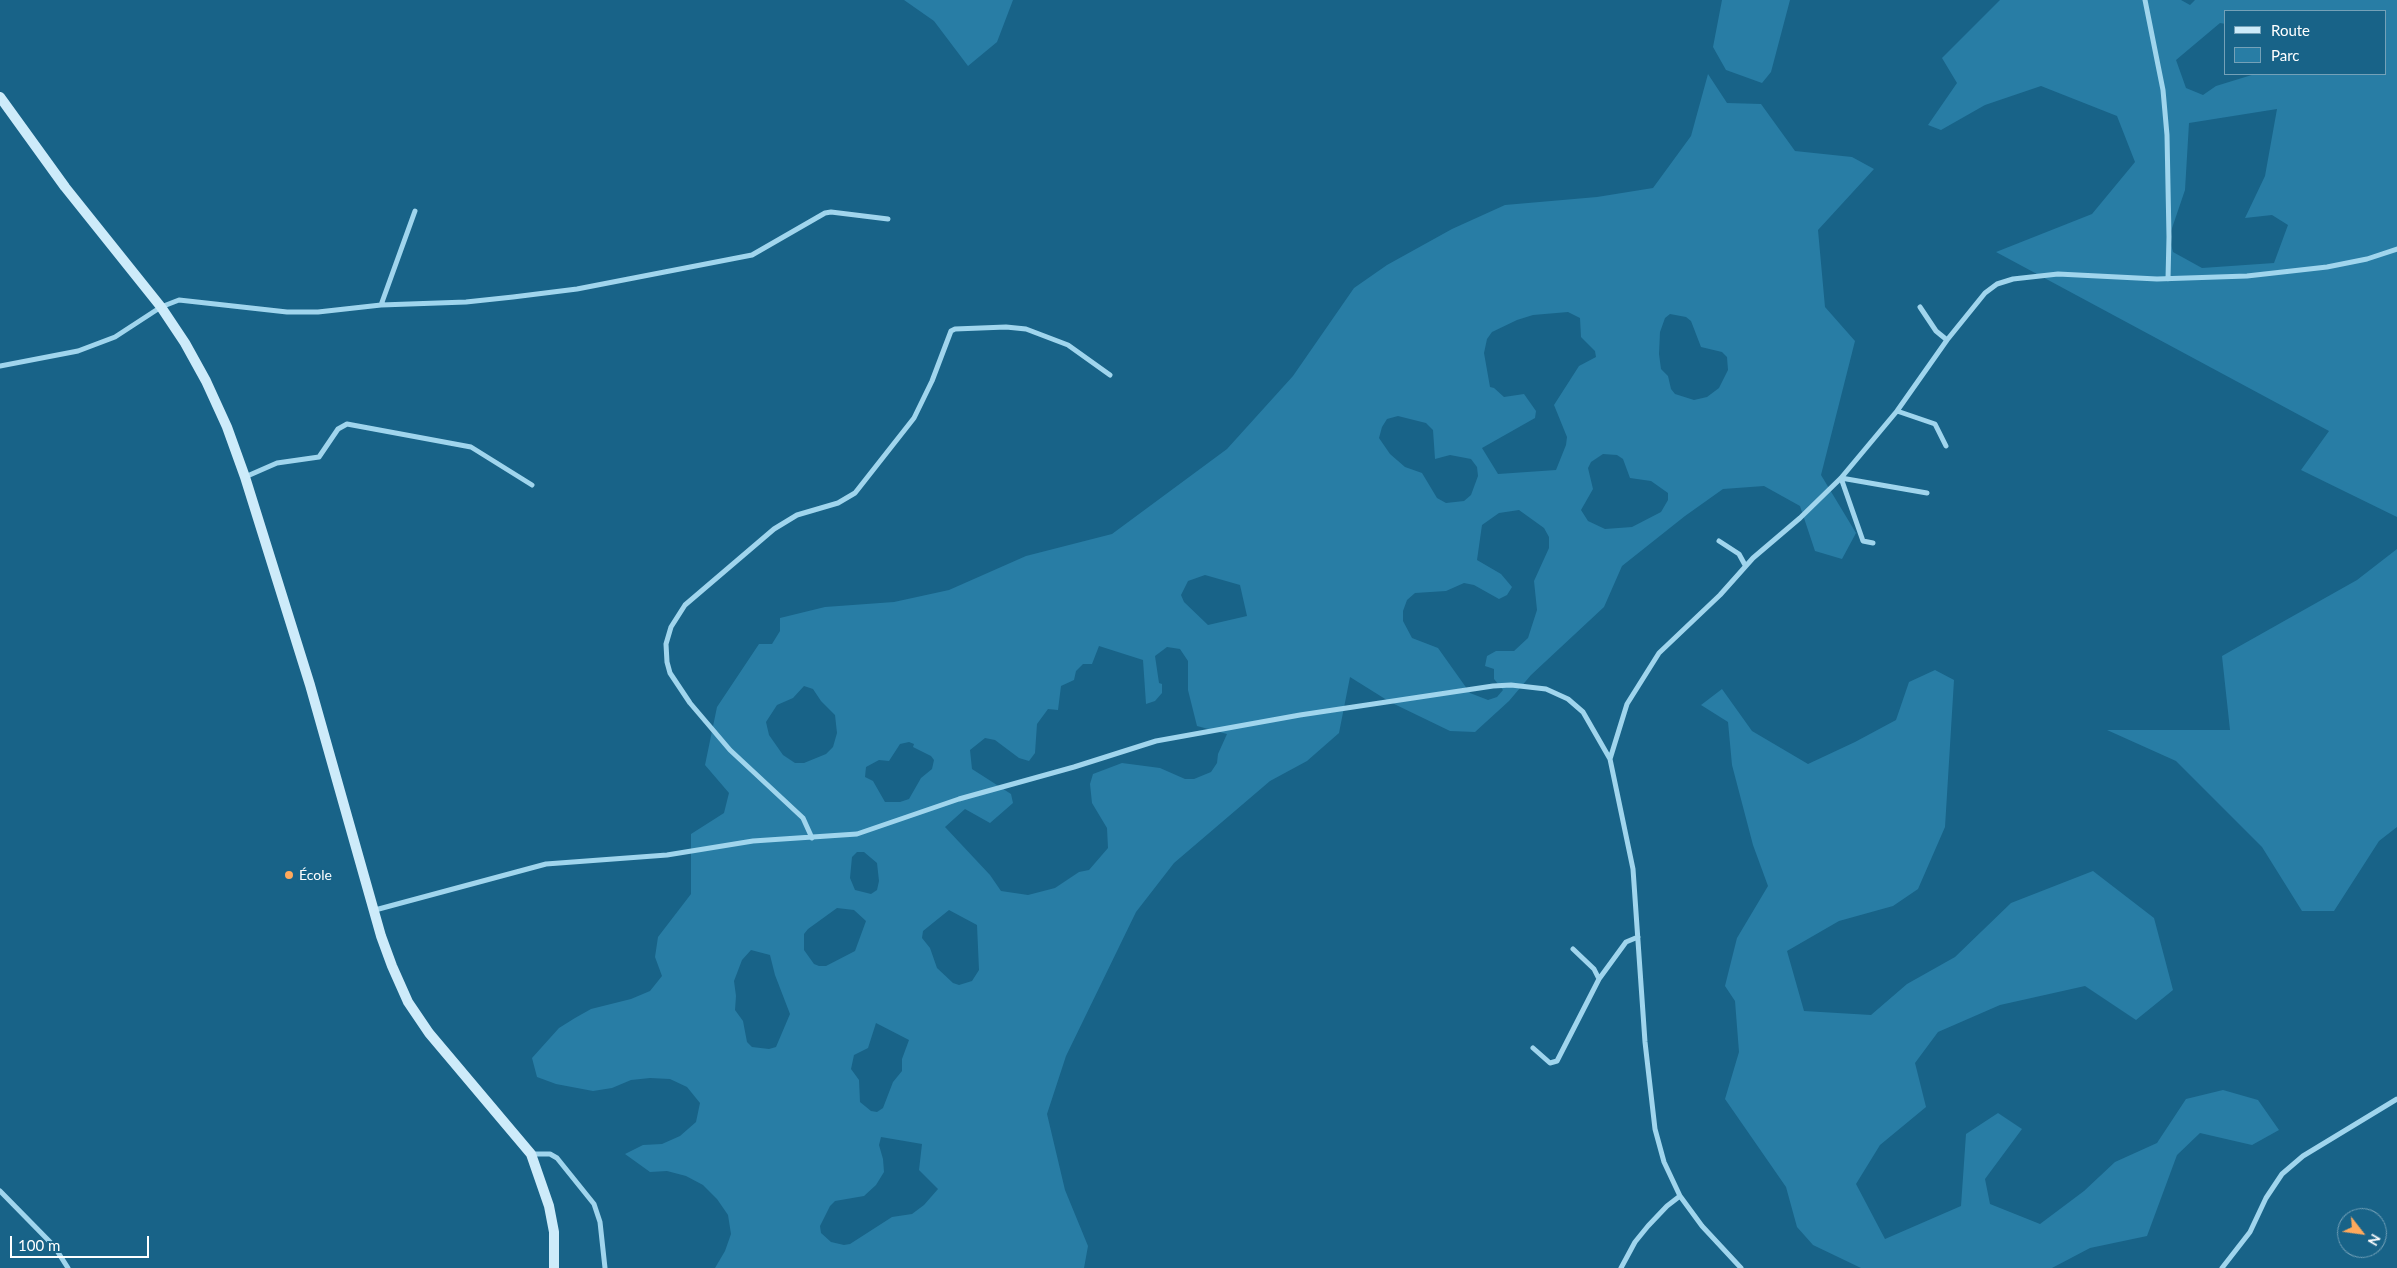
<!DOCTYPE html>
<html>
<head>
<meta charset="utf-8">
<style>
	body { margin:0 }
	#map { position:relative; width:2397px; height:1268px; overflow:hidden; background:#186388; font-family:Lato,sans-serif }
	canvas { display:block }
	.legend { position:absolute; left:2224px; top:10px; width:162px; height:65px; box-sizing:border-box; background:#186388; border:1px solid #74a1b8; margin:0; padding:6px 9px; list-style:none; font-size:15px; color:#fff }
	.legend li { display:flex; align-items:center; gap:10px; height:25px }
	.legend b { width:25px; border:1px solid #74a1b8 }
	.north { position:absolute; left:2337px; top:1208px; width:50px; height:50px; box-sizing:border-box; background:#186388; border:1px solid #74a1b8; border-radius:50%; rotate:120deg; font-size:14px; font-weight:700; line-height:20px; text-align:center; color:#fff }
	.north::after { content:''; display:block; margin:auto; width:18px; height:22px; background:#ffa95c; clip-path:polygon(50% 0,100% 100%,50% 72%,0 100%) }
	.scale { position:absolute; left:10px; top:1236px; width:139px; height:22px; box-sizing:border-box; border:2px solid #fff; border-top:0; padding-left:6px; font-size:15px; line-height:18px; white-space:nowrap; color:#fff; -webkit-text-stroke:4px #186388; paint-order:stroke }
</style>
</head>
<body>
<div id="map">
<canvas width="2397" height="1268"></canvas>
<ul class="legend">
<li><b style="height:6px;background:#cdebfa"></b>Route</li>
<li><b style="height:14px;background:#287da5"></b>Parc</li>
</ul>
<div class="north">N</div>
<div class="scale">100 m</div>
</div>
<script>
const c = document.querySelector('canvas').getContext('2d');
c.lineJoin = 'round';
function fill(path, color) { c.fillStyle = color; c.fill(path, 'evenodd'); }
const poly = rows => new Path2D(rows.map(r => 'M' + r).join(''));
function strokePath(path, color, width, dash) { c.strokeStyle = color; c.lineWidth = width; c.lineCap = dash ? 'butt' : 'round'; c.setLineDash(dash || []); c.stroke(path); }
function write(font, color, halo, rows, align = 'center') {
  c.font = font + ' Lato,sans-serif'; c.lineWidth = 5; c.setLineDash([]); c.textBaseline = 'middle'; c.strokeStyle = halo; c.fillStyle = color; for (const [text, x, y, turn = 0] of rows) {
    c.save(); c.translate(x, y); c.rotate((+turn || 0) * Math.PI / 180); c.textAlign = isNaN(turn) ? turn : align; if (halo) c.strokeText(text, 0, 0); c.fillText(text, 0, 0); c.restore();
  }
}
const green = poly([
	[904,0,1013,0,997,42,968,66,934,21],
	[1722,0,1790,0,1771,72,1762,83,1726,70,1713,47],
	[2000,0,2181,0,2190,5,2195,0,2397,0,2397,517,2301,470,2329,431,1996,252,2092,214,2135,162,2117,116,2041,86,1985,105,1941,130,1928,125,1957,83,1942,58],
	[2226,11,2386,11,2386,74,2255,74,2216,86,2203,95,2186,88,2176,60,2220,23,2226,24],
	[2277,109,2265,176,2245,218,2272,215,2288,225,2274,263,2202,268,2173,252,2169,237,2185,190,2189,123],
	[1708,74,1727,103,1761,104,1795,151,1852,157,1874,169,1818,230,1825,307,1855,341,1821,475,1856,533,1842,559,1815,551,1800,506,1764,486,1723,489,1685,516,1622,566,1604,607,1531,675,1509,701,1475,732,1450,731,1390,702,1350,677,1339,733,1307,761,1270,781,1174,863,1136,912,1066,1056,1047,1114,1065,1190,1088,1246,1084,1268,715,1268,725,1251,731,1234,728,1215,717,1199,703,1185,686,1176,667,1171,650,1172,625,1154,643,1145,662,1144,680,1136,696,1122,700,1103,687,1087,670,1079,650,1078,631,1080,612,1088,593,1091,556,1084,537,1077,532,1058,559,1028,575,1018,591,1009,631,999,650,991,662,976,655,957,658,937,691,894,691,834,724,813,729,793,705,765,717,707,759,644,772,644,780,631,780,618,825,607,894,602,949,590,1026,556,1112,534,1227,449,1293,376,1354,288,1387,265,1452,229,1505,205,1597,197,1653,188,1691,136],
	[1568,312,1580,318,1581,337,1595,351,1596,357,1579,366,1554,405,1567,437,1566,445,1556,470,1498,474,1482,448,1535,418,1536,411,1524,394,1504,397,1494,388,1490,387,1484,353,1487,339,1492,332,1517,320,1533,315],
	[1670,314,1686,317,1691,321,1701,347,1722,352,1727,357,1728,370,1719,388,1707,397,1694,400,1675,394,1671,389,1668,376,1661,369,1659,354,1660,332,1665,318],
	[1398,416,1426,423,1433,430,1435,459,1450,455,1471,459,1477,467,1478,476,1471,495,1464,501,1446,503,1437,498,1422,473,1405,467,1390,454,1379,438,1382,427,1387,419],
	[1603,454,1617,455,1623,459,1630,478,1651,481,1668,493,1668,500,1661,512,1632,527,1605,529,1588,521,1581,510,1593,489,1588,468,1591,462],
	[1519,510,1544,528,1549,537,1549,548,1534,581,1537,610,1528,638,1514,651,1496,651,1487,656,1485,666,1494,669,1494,679,1503,690,1497,697,1488,700,1470,693,1438,648,1412,638,1403,621,1403,611,1407,600,1415,593,1446,591,1464,583,1474,585,1499,599,1507,595,1512,587,1501,574,1477,560,1482,525,1499,513],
	[1205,575,1240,585,1247,616,1208,625,1184,602,1181,595,1188,581],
	[1099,646,1143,660,1146,704,1155,701,1162,693,1162,684,1159,683,1155,656,1167,647,1180,649,1188,661,1188,690,1197,726,1227,734,1218,754,1217,763,1211,772,1194,779,1185,779,1160,768,1122,763,1093,774,1090,784,1092,803,1107,828,1108,848,1089,870,1079,872,1055,888,1028,895,1001,891,990,875,945,827,965,809,990,823,1013,803,1011,794,972,769,970,750,985,738,995,740,1019,758,1029,761,1035,753,1037,724,1048,709,1058,710,1061,686,1074,680,1076,671,1083,664,1092,664],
	[804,686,813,689,821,701,835,715,837,733,833,747,826,754,804,763,795,763,783,755,769,735,766,722,777,705,793,698],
	[909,742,914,744,913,747,931,756,934,760,932,769,921,778,909,799,900,802,885,802,873,781,865,777,866,767,879,760,889,761,900,744],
	[857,852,864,852,877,863,879,881,877,890,871,894,855,890,850,878,852,857],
	[837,908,854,910,866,921,855,951,826,966,819,966,814,964,804,950,804,934,808,929],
	[949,910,977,925,979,970,972,981,959,985,953,983,937,968,930,948,922,938,923,931],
	[751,950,770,955,775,975,790,1014,776,1047,769,1049,752,1047,747,1042,743,1021,735,1010,736,996,734,981,742,960],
	[876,1023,909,1040,902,1059,902,1071,893,1082,883,1108,877,1112,871,1111,860,1102,859,1080,851,1069,854,1055,868,1048],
	[881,1137,922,1144,919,1170,938,1189,924,1205,912,1214,892,1217,850,1244,844,1245,831,1242,821,1233,820,1226,830,1206,835,1201,864,1196,876,1185,884,1172,883,1159,879,1145],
	[2397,549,2397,827,2379,841,2334,911,2302,911,2262,847,2176,761,2107,730,2230,730,2222,656,2357,580],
	[1935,670,1954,680,1945,827,1918,889,1893,906,1839,921,1787,951,1804,1011,1871,1015,1907,984,1955,957,2011,903,2093,871,2154,918,2173,990,2136,1020,2085,986,2000,1005,1938,1032,1915,1063,1926,1107,1880,1145,1856,1184,1885,1239,1961,1206,1966,1134,1998,1113,2022,1129,1985,1179,1990,1204,2040,1224,2084,1191,2115,1162,2157,1143,2186,1099,2223,1090,2258,1100,2279,1130,2252,1145,2200,1133,2177,1155,2147,1236,2090,1248,2052,1268,1861,1268,1813,1245,1797,1227,1786,1187,1725,1099,1739,1052,1735,1001,1725,986,1737,938,1768,886,1753,845,1732,765,1728,722,1701,705,1722,689,1752,731,1808,764,1855,742,1896,720,1909,682]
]);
const street = poly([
	[2145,0,2163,90,2167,135,2169,237,2168,279],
	[381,305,415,211],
	[1920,307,1936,331,1947,340],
	[0,366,78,351,115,337,161,307,179,300,287,312,318,312,381,305,466,302,513,297,577,289,752,255,825,213,831,212,888,219],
	[1897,411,1935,424,1946,446],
	[245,477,277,463,319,457,338,429,347,424,471,447,532,485],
	[1841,478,1927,493],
	[1841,478,1863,541,1873,543],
	[1719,541,1739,554,1745,565],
	[1610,759,1627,704,1659,653,1720,595,1753,558,1800,518,1841,478,1897,411,1947,340,1985,293,1997,284,2013,279,2058,274,2157,279,2247,276,2327,267,2367,259,2397,249],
	[812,838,803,818,730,750,690,703,670,673,667,662,666,644,671,627,685,605,774,529,797,515,838,503,855,493,914,418,932,381,951,331,955,329,1006,327,1026,329,1068,345,1110,375],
	[375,910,546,864,667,855,753,841,857,834,959,799,1074,767,1156,741,1300,715,1493,686,1511,685,1546,689,1568,699,1583,712,1610,759,1633,869,1645,1042,1655,1129,1664,1162,1680,1196,1702,1226,1741,1268],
	[1573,949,1594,969,1599,979],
	[1533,1048,1550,1063,1557,1061,1599,979,1626,942,1638,937],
	[531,1154,550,1154,557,1158,594,1204,600,1222,605,1268],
	[0,1191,54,1246,68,1268],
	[1621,1268,1635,1242,1648,1226,1667,1206,1680,1196],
	[2222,1268,2250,1232,2266,1198,2282,1174,2303,1156,2397,1099]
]);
const secondary = poly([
	[0,97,65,187,161,307,185,343,206,381,227,427,245,477,310,685,381,936,392,966,408,1002,429,1033,531,1154,549,1206,554,1232,554,1268]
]);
const markers = [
	[289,875,5,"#ffa95c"]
];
const poiNames = [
	["École",299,875]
];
fill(green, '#287da5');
strokePath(street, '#a0d5ed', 5);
strokePath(secondary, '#cdebfa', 10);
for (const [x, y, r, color] of markers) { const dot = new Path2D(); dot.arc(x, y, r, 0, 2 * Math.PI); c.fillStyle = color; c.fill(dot); strokePath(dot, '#186388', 2); }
write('14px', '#fff', '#186388', poiNames, 'left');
</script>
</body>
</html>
